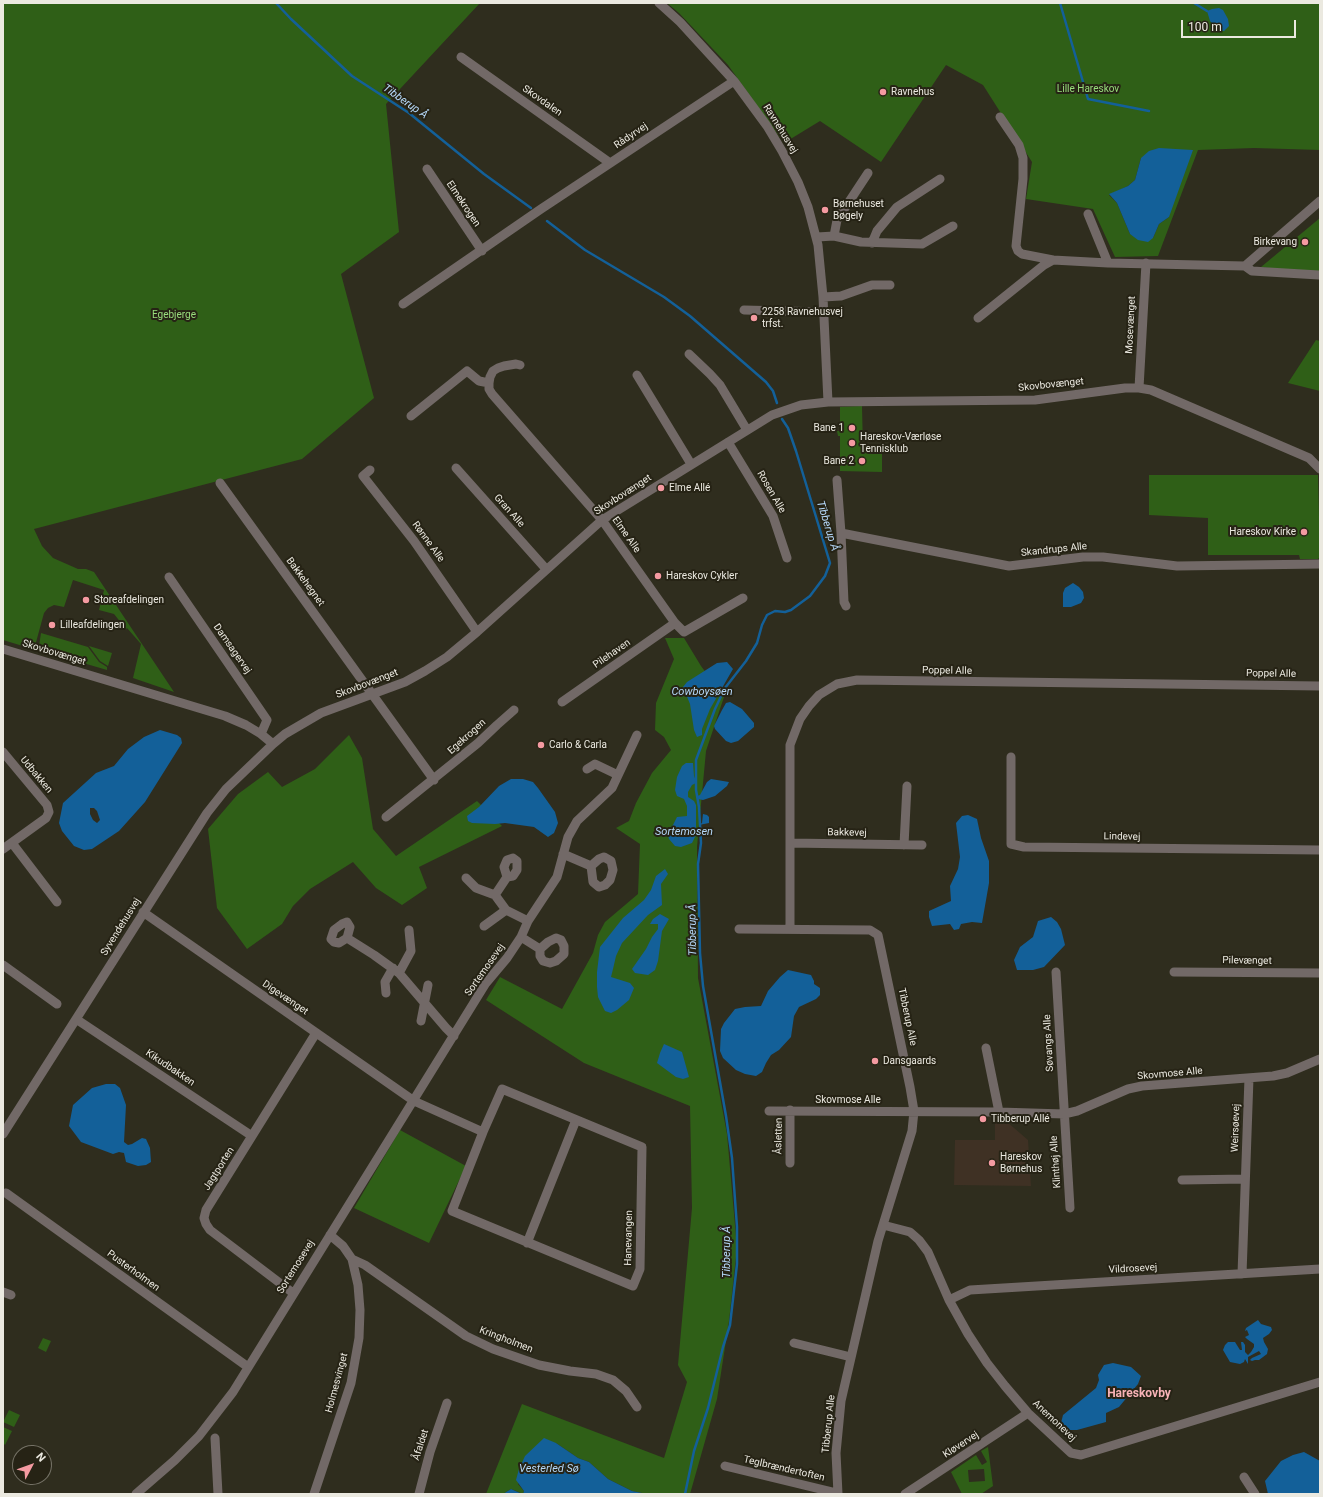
<!DOCTYPE html>
<html>
<head>
<meta charset="utf-8">
<style>
	body { margin:0 }
	#map { position:relative; width:1323px; height:1497px; overflow:hidden; background:#2f2d1e; font-family:Roboto,sans-serif }
	canvas { display:block }
	.frame { position:absolute; inset:0; border:4px solid #ebe9e0; pointer-events:none }
	.north { position:absolute; left:12px; top:1445px; width:40px; height:40px; box-sizing:border-box; background:#262315; border:1px solid #757266; border-radius:50%; rotate:49deg; font-size:11px; font-weight:700; line-height:16px; text-align:center; color:#ebe9e0 }
	.north::after { content:''; display:block; margin:auto; width:14px; height:18px; background:#f49aa1; clip-path:polygon(50% 0,100% 100%,50% 72%,0 100%) }
	.scale { position:absolute; left:1181px; top:20px; width:115px; height:18px; box-sizing:border-box; border:2px solid #ebe9e0; border-top:0; padding-left:5px; font-size:12px; line-height:14px; white-space:nowrap; color:#ebe9e0; -webkit-text-stroke:3px #262315; paint-order:stroke }
</style>
</head>
<body>
<div id="map">
<canvas width="1323" height="1497"></canvas>
<div class="frame"></div>
<div class="north">N</div>
<div class="scale">100 m</div>
</div>
<script>
const c = document.querySelector('canvas').getContext('2d');
c.lineJoin = 'round';
function fill(path, color) { c.fillStyle = color; c.fill(path, 'evenodd'); }
const poly = rows => new Path2D(rows.map(r => 'M' + r).join(''));
function strokePath(path, color, width, dash) { c.strokeStyle = color; c.lineWidth = width; c.lineCap = dash ? 'butt' : 'round'; c.setLineDash(dash || []); c.stroke(path); }
function write(font, color, halo, rows, align = 'center') {
  c.font = font + ' Roboto,sans-serif'; c.lineWidth = 4; c.setLineDash([]); c.textBaseline = 'middle'; c.strokeStyle = halo; c.fillStyle = color; for (const [text, x, y, turn = 0] of rows) {
    c.save(); c.translate(x, y); c.rotate((+turn || 0) * Math.PI / 180); c.textAlign = isNaN(turn) ? turn : align; if (halo) c.strokeText(text, 0, 0); c.fillText(text, 0, 0); c.restore();
  }
}
const education = poly([
	[995,1121,1006,1121,1028,1140,1031,1186,954,1185,955,1140,995,1140]
]);
const green = poly([
	[3,3,480,3,386,104,399,232,341,274,374,398,302,459,34,529,42,546,53,558,78,569,86,569,94,572,174,692,133,678,141,644,127,628,126,629,114,614,99,610,104,590,73,580,64,607,54,605,48,608,44,613,35,646,26,647,3,640],
	[667,3,1320,3,1320,150,1254,148,1198,150,1158,256,1115,257,1093,209,1026,199,1032,162,983,85,946,65,881,162,820,121,784,143,728,65,679,13],
	[1141,158,1169,217,1159,224,1153,238,1130,234,1117,203,1109,195,1128,186,1135,180],
	[1320,218,1320,274,1261,267],
	[1316,340,1320,341,1320,391,1288,383],
	[862,406,863,450,882,451,882,472,840,471,840,436,838,436,837,431,840,431,840,407],
	[1149,475,1318,475,1320,557,1318,559,1300,559,1299,555,1208,555,1208,518,1149,515],
	[41,633,88,647,99,662,107,667,107,670,42,651,39,646],
	[665,638,684,638,701,666,724,697,706,751,697,847,698,978,727,1134,737,1248,729,1321,717,1399,690,1494,647,1494,632,1491,608,1479,589,1462,578,1458,556,1443,518,1484,524,1491,523,1494,511,1489,503,1494,486,1494,522,1404,664,1458,687,1382,678,1365,692,1208,690,1106,584,1063,486,1000,500,977,562,1009,593,953,598,935,605,922,638,894,640,844,616,828,629,821,636,803,652,773,671,750,664,737,655,730,656,703,674,659],
	[89,646,112,653,108,666,100,661],
	[349,735,362,758,373,829,396,856,477,801,502,826,419,867,427,888,402,905,376,888,353,862,310,889,293,906,282,924,247,949,217,908,208,829,238,794,268,772,282,787,315,769],
	[400,1130,466,1166,429,1243,354,1208],
	[43,1338,51,1341,46,1352,38,1348],
	[9,1410,20,1415,14,1427,3,1422],
	[3,1427,12,1431,5,1445,3,1443],
	[988,1447,993,1486,981,1494,962,1494,951,1472,976,1455,982,1465,987,1462,981,1451],
	[984,1469,985,1481,969,1482,968,1470]
]);
const water = poly([
	[1219,8,1223,10,1228,19,1229,26,1224,31,1218,30,1210,21,1207,11,1212,9],
	[1159,148,1193,150,1169,217,1159,224,1153,238,1148,242,1138,240,1130,234,1117,203,1109,194,1128,186,1135,180,1141,158,1149,151],
	[1073,583,1079,587,1083,592,1084,598,1081,603,1071,607,1063,607,1063,593,1065,588],
	[727,662,733,669,710,709,702,729,702,735,697,737,694,730,690,704,683,687,687,682,717,663],
	[730,702,742,709,754,723,754,727,738,741,731,743,726,741,715,729,714,726,722,710,726,703],
	[160,730,177,735,181,738,182,743,145,802,119,831,92,849,84,850,74,846,62,831,59,823,63,803,96,773,114,766,128,749,144,737],
	[94,808,97,811,100,820,97,823,93,820,90,814,90,808],
	[686,763,693,763,694,776,696,781,696,783,692,785,688,792,688,797,694,801,696,805,696,835,692,843,681,847,675,846,669,839,667,832,673,825,677,817,687,816,687,806,684,799,677,796,675,790,677,777,682,766],
	[511,779,523,779,533,782,538,788,555,812,558,823,554,833,548,837,534,827,505,823,495,824,472,823,468,821,467,816,479,807,499,786],
	[711,779,729,782,727,786,715,796,703,800,698,799,697,796,700,795,707,782],
	[703,814,707,815,709,817,709,823,699,825,702,823],
	[968,815,977,819,981,838,989,861,989,883,982,923,972,922,961,924,959,929,954,930,950,924,932,926,929,917,929,911,951,901,950,886,958,869,960,857,956,823,962,816],
	[665,869,668,874,661,884,662,905,648,915,622,943,616,956,613,969,611,977,630,983,634,988,629,1000,617,1010,611,1013,605,1011,598,997,597,987,597,972,600,947,623,918,644,900,651,890,656,876],
	[660,914,669,919,662,931,658,961,655,970,648,975,635,973,632,969,646,949,652,937,658,929,658,924,650,924,653,919],
	[1051,917,1057,922,1061,929,1065,945,1044,967,1033,970,1017,970,1014,960,1020,947,1033,937,1038,921],
	[788,970,811,975,814,981,814,984,820,988,820,995,816,999,799,1007,794,1016,791,1037,779,1050,771,1055,766,1063,762,1072,756,1076,745,1074,736,1070,723,1058,720,1051,721,1029,724,1023,735,1009,745,1007,761,1006,768,991,780,977],
	[664,1044,682,1052,689,1077,683,1079,676,1077,657,1063,660,1053],
	[106,1084,115,1084,120,1088,126,1105,124,1142,128,1145,132,1144,142,1138,146,1139,150,1148,151,1162,146,1165,138,1166,126,1162,124,1153,119,1152,113,1154,81,1142,69,1126,73,1105,92,1088],
	[1258,1320,1261,1324,1271,1327,1272,1330,1269,1334,1263,1338,1264,1342,1268,1349,1267,1354,1259,1360,1255,1360,1252,1361,1250,1360,1252,1358,1261,1354,1259,1351,1248,1357,1248,1364,1245,1359,1244,1362,1240,1364,1230,1362,1223,1350,1225,1345,1228,1342,1235,1342,1240,1350,1242,1350,1241,1342,1243,1342,1245,1345,1245,1352,1248,1355,1251,1352,1254,1347,1254,1344,1247,1339,1245,1337,1249,1335,1247,1330,1245,1331,1246,1328],
	[1113,1363,1131,1367,1141,1376,1138,1384,1119,1407,1106,1413,1106,1422,1077,1430,1061,1430,1056,1425,1061,1423,1063,1415,1096,1388,1099,1380,1098,1375,1104,1365],
	[544,1438,556,1443,578,1458,589,1462,608,1479,632,1491,647,1494,503,1494,511,1489,520,1493,523,1494,524,1491,516,1480,519,1469,525,1456],
	[1304,1452,1320,1461,1320,1494,1268,1494,1265,1481,1281,1461,1293,1455]
]);
const stream = poly([
	[276,3,291,19,352,76,409,113,484,174,531,208],
	[1060,3,1088,99,1149,111],
	[1194,3,1207,11],
	[547,221,585,250,664,297,690,316,766,382,773,391,777,403],
	[685,1494,694,1451,708,1408,723,1347,730,1325,737,1264,737,1227,732,1158,726,1116,703,986,700,953,698,864,701,843,699,807,696,790,696,760,715,709,725,688,746,661,757,643,762,625,767,615,775,611,785,612,791,610,810,596,825,576,830,563,796,451,788,428,782,419]
]);
const minor = poly([
	[659,3,680,22,734,81,767,126,782,151,798,182,808,207,818,245,823,297,828,402],
	[461,57,610,163],
	[1000,117,1019,145,1023,158,1023,179,1016,246,1018,251,1022,254,1053,260],
	[427,169,482,251],
	[1088,214,1108,263],
	[834,236,837,220,868,173],
	[817,237,834,236,861,242,922,244,953,226],
	[872,243,877,231,897,207,940,179],
	[1245,266,1320,201],
	[823,297,841,296,872,285,890,285],
	[403,304,541,209,734,81],
	[744,310,823,312],
	[978,318,1044,265,1053,260,1108,263,1245,266,1252,271,1319,275],
	[689,354,710,374,720,385,747,430],
	[520,365,516,364,504,366,498,368,493,371,490,377,489,383,489,389,492,394,602,520,675,623,684,632,743,598],
	[637,375,691,464],
	[1139,388,1146,263],
	[411,416,467,371,479,381,489,383],
	[728,442,773,516,787,558],
	[456,468,546,569],
	[370,470,363,476,414,541,477,632],
	[837,480,841,533,844,602,846,606],
	[220,483,434,780],
	[841,533,1009,566,1083,557,1103,557,1177,566,1320,564],
	[169,577,267,720,261,734],
	[3,649,225,716,246,725,261,734,273,744],
	[562,702,675,623],
	[3,752,47,805,49,812,46,818,3,849],
	[1011,757,1011,844,1024,847,1320,850],
	[587,769,595,764,618,775],
	[386,817,478,743,497,725,514,710],
	[12,843,57,902],
	[790,843,922,845],
	[904,845,907,786],
	[563,854,591,866,599,859,604,857,611,861,613,870,610,880,605,885,599,887,593,882,591,866],
	[466,878,476,888,495,895,506,910,528,921],
	[495,895,507,877,513,876,517,870,517,861,513,858,507,860,504,867,507,877],
	[143,912,414,1101,483,1132,502,1089,642,1147,640,1269,633,1286,452,1211,483,1132],
	[484,926,506,910],
	[739,929,870,930,878,935,910,1087,914,1111,912,1131,878,1241,841,1401,836,1453,838,1494],
	[790,929,790,745,800,719,809,706,819,695,837,684,857,680,1320,686],
	[521,937,540,949,548,942,556,938,561,940,564,946,564,954,556,961,550,963,543,961,540,956,540,949],
	[347,938,339,943,334,942,331,939,334,930,342,924,347,922,350,927,347,938,374,955,399,973,446,1028,454,1036],
	[3,965,57,1004],
	[1056,972,1070,1208],
	[1174,972,1320,973],
	[399,973,411,951,409,930],
	[386,993,385,982,393,968],
	[76,1019,252,1136],
	[421,1021,428,985],
	[986,1048,999,1112],
	[769,1111,999,1112,1064,1114,1077,1111,1128,1089,1142,1086,1273,1076,1287,1073,1320,1059],
	[3,1134,207,813,226,789,273,744,285,734,321,713,405,682,425,671,447,657,477,632,602,520,772,415,801,405,828,402,1035,400,1125,388,1139,388,1151,390,1309,458,1320,469],
	[790,1163,790,1110],
	[1182,1180,1245,1179],
	[6,1193,248,1367],
	[883,1225,910,1232,919,1240,928,1252,949,1300,968,1334,987,1363,1005,1386,1028,1413,1071,1453,1081,1455,1320,1382],
	[527,1243,576,1120],
	[352,1259,365,1265,466,1336,493,1349,539,1365,570,1371,596,1374,613,1380,626,1391,637,1407],
	[1242,1274,1249,1078],
	[3,1292,11,1295],
	[293,1293,210,1230,206,1224,204,1218,206,1210,316,1033],
	[949,1300,970,1290,1320,1269],
	[794,1343,851,1357],
	[215,1438,218,1494],
	[725,1466,837,1493],
	[1244,1477,1255,1494],
	[136,1494,175,1460,199,1436,233,1392,486,983,507,958,521,937,528,921,557,877,568,837,577,821,612,788,637,735],
	[314,1494,351,1383,359,1338,360,1310,358,1285,352,1259,343,1246,330,1235],
	[419,1494,430,1452,447,1403],
	[905,1494,1028,1413]
]);
const markers = [
	[883,92,4,"#f49aa1"],
	[825,210,4,"#f49aa1"],
	[1305,242,4,"#f49aa1"],
	[754,318,4,"#f49aa1"],
	[852,428,4,"#f49aa1"],
	[852,443,4,"#f49aa1"],
	[862,461,4,"#f49aa1"],
	[661,488,4,"#f49aa1"],
	[1304,532,4,"#f49aa1"],
	[658,576,4,"#f49aa1"],
	[86,600,4,"#f49aa1"],
	[52,625,4,"#f49aa1"],
	[541,745,4,"#f49aa1"],
	[875,1061,4,"#f49aa1"],
	[983,1119,4,"#f49aa1"],
	[992,1163,4,"#f49aa1"]
];
const parkNames = [
	["Lille Hareskov",1088,89],
	["Egebjerge",174,315]
];
const poiNames = [
	["Ravnehus",891,92],
	["Børnehuset",833,204],
	["Bøgely",833,216],
	["Birkevang",1297,242,"right"],
	["2258 Ravnehusvej",762,312],
	["trfst.",762,324],
	["Bane 1",844,428,"right"],
	["Hareskov-Værløse",860,437],
	["Tennisklub",860,449],
	["Bane 2",854,461,"right"],
	["Elme Allé",669,488],
	["Hareskov Kirke",1296,532,"right"],
	["Hareskov Cykler",666,576],
	["Storeafdelingen",94,600],
	["Lilleafdelingen",60,625],
	["Carlo & Carla",549,745],
	["Dansgaards",883,1061],
	["Tibberup Allé",991,1119],
	["Hareskov",1000,1157],
	["Børnehus",1000,1169]
];
const streetNames = [
	["Skovdalen",542,101,35],
	["Ravnehusvej",780,129,58],
	["Rådyrvej",631,136,-34],
	["Elmekrogen",463,204,56],
	["Mosevænget",1131,325,-87],
	["Skovbovænget",1051,385,-6],
	["Rosen Alle",771,492,60],
	["Skovbovænget",623,495,-33],
	["Gran Alle",509,511,48],
	["Elme Alle",626,535,55],
	["Rønne Alle",428,542,54],
	["Skandrups Alle",1054,550,-6],
	["Bakkehegnet",305,582,54],
	["Damsagervej",232,649,55],
	["Skovbovænget",54,653,17],
	["Pilehaven",612,654,-35],
	["Poppel Alle",947,671,1],
	["Poppel Alle",1271,674,1],
	["Skovbovænget",367,684,-21],
	["Egekrogen",467,737,-42],
	["Udbakken",36,775,50],
	["Bakkevej",847,833,1],
	["Lindevej",1122,837,1],
	["Syvendehusvej",121,927,-58],
	["Pilevænget",1247,961,1],
	["Sortemosevej",485,970,-55],
	["Digevænget",285,998,34],
	["Tibberup Alle",907,1017,78],
	["Søvangs Alle",1049,1043,-93],
	["Kikudbakken",170,1068,34],
	["Skovmose Alle",1170,1074,-5],
	["Skovmose Alle",848,1100],
	["Weirsøevej",1236,1128,-88],
	["Åsletten",779,1136,-89],
	["Klinthøj Alle",1056,1162,-94],
	["Jagtporten",219,1169,-58],
	["Hanevangen",629,1238,-89],
	["Sortemosevej",296,1267,-58],
	["Vildrosevej",1133,1269,-3],
	["Pusterholmen",133,1271,36],
	["Kringholmen",506,1340,21],
	["Holmesvinget",337,1383,-75],
	["Anemonevej",1054,1421,43],
	["Tibberup Alle",829,1424,-84],
	["Åfaldet",421,1445,-72],
	["Kløvervej",961,1445,-33],
	["Teglbrændertoften",784,1469,13]
];
const waterNames = [
	["Tibberup Å",405,102,35],
	["Tibberup Å",827,526,73],
	["Cowboysøen",702,692],
	["Sortemosen",684,832],
	["Tibberup Å",693,930,-91],
	["Tibberup Å",727,1252,-90],
	["Vesterled Sø",549,1469]
];
const quarterNames = [
	["Hareskovby",1139,1394]
];
fill(education, '#3f3124');
fill(green, '#2f5f17');
fill(water, '#136099');
strokePath(stream, '#136099', 2.5);
strokePath(minor, '#726967', 9);
for (const [x, y, r, color] of markers) { const dot = new Path2D(); dot.arc(x, y, r, 0, 2 * Math.PI); c.fillStyle = color; c.fill(dot); strokePath(dot, '#262315', 1.5); }
write('10px', '#98dd7c', '#262315', parkNames);
write('10px', '#ebe9e0', '#262315', poiNames, 'left');
write('10px', '#ebe9e0', '#262315', streetNames);
write('italic 11px', '#b5d8f9', '#262315', waterNames);
write('bold 12px', '#f8b3b7', '#262315', quarterNames);
</script>
</body>
</html>
